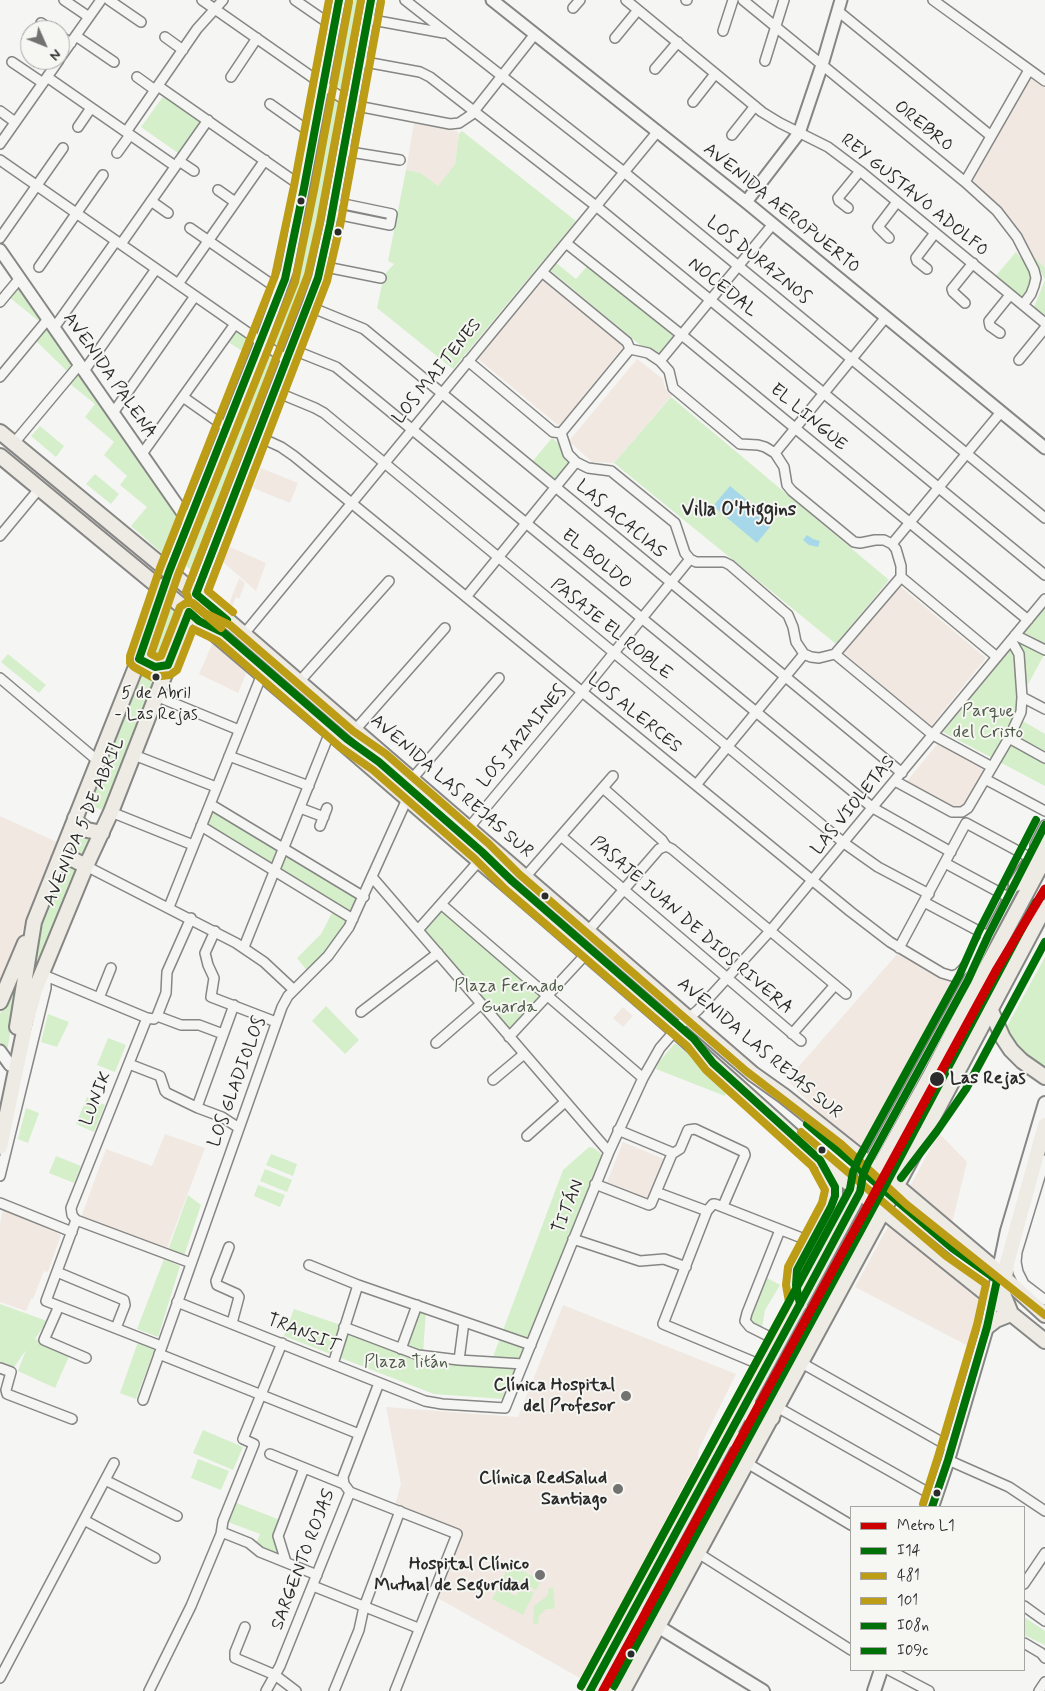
<!DOCTYPE html>
<html>
<head>
<meta charset="utf-8">
<style>
	body { margin:0 }
	#map { position:relative; width:1045px; height:1691px; overflow:hidden; background:#f5f5f3; font-family:Mynerve,sans-serif }
	canvas { display:block }
	.legend { position:absolute; left:850px; top:1506px; width:175px; height:165px; box-sizing:border-box; background:#f6f6f2; border:1px solid #a5a5a2; margin:0; padding:6px 9px; list-style:none; font-size:15px; color:#2b2b2b }
	.legend li { display:flex; align-items:center; gap:10px; height:25px }
	.legend b { width:25px; border:1px solid #a5a5a2 }
	.north { position:absolute; left:20px; top:20px; width:50px; height:50px; box-sizing:border-box; background:#f6f6f2; border:1px solid #a5a5a2; border-radius:50%; rotate:134deg; font-size:14px; font-weight:700; line-height:20px; text-align:center; color:#2b2b2b }
	.north::after { content:''; display:block; margin:auto; width:18px; height:22px; background:#727271; clip-path:polygon(50% 0,100% 100%,50% 72%,0 100%) }
</style>
</head>
<body>
<div id="map">
<canvas width="1045" height="1691"></canvas>
<ul class="legend">
<li><b style="height:6px;background:#c00"></b>Metro L1</li>
<li><b style="height:6px;background:#007106"></b>I14</li>
<li><b style="height:6px;background:#bd9c16"></b>481</li>
<li><b style="height:6px;background:#bd9c16"></b>101</li>
<li><b style="height:6px;background:#007106"></b>I08n</li>
<li><b style="height:6px;background:#007106"></b>I09c</li>
</ul>
<div class="north">N</div>
</div>
<script>
const c = document.querySelector('canvas').getContext('2d');
c.lineJoin = 'round';
function fill(path, color) { c.fillStyle = color; c.fill(path, 'evenodd'); }
const poly = rows => new Path2D(rows.map(r => 'M' + r).join(''));
function strokePath(path, color, width, dash) { c.strokeStyle = color; c.lineWidth = width; c.lineCap = dash ? 'butt' : 'round'; c.setLineDash(dash || []); c.stroke(path); }
function write(font, color, halo, rows, align = 'center') {
  c.font = font + ' Mynerve,sans-serif'; c.lineWidth = 4; c.setLineDash([]); c.textBaseline = 'middle'; c.strokeStyle = halo; c.fillStyle = color; for (const [text, x, y, turn = 0] of rows) {
    c.save(); c.translate(x, y); c.rotate((+turn || 0) * Math.PI / 180); c.textAlign = isNaN(turn) ? turn : align; if (halo) c.strokeText(text, 0, 0); c.fillText(text, 0, 0); c.restore();
  }
}
const built = poly([
	[1031,77,1045,88,1045,267,1034,257,1020,233,1005,214,971,178],
	[414,123,457,131,459,134,455,164,438,186,421,173,406,170],
	[543,281,623,347,559,426,478,359],
	[637,359,663,379,665,388,673,394,614,463,592,462,569,441],
	[261,468,298,483,290,503,253,488],
	[230,547,266,563,256,591,223,562],
	[239,578,245,583,239,599,236,597,232,607,229,604],
	[900,586,986,658,931,726,844,653],
	[214,640,248,669,238,693,199,674],
	[939,742,986,768,963,808,960,810,907,781],
	[0,816,59,843,0,985],
	[898,953,960,985,899,1097,859,1153,787,1080],
	[623,1007,633,1016,623,1027,613,1018],
	[939,1133,967,1162,943,1259,983,1293,970,1347,855,1287],
	[165,1134,205,1148,166,1251,80,1220,106,1149,152,1166],
	[623,1142,664,1159,647,1199,607,1182],
	[3,1209,61,1235,48,1272,44,1271,33,1299,31,1299,26,1311,0,1302,0,1224],
	[563,1305,736,1374,699,1449,698,1458,648,1554,580,1678,434,1596,461,1530,395,1505,401,1484,386,1407,518,1417]
]);
const green = poly([
	[348,0,367,0,348,93,331,82],
	[328,92,346,107,310,283,284,351,269,338,290,281],
	[165,94,202,120,178,153,141,127],
	[462,131,576,221,453,369,377,308,384,275,394,264,388,261,406,170,421,173,438,186,455,164,459,134],
	[1016,252,1029,267,1031,274,1031,285,1024,298,1021,299,994,278],
	[1034,257,1045,267,1045,316,1034,307,1045,280],
	[555,262,576,279,589,264,675,337,660,355,640,345,549,269],
	[20,286,44,317,40,322,9,297],
	[47,327,73,363,67,371,36,341],
	[234,329,255,342,250,356,225,340],
	[263,348,282,362,198,575,179,561],
	[80,370,183,520,170,553,163,554,131,526,147,507,120,485,127,476,104,455,114,442,85,417,95,404,69,383],
	[671,397,889,580,836,644,614,463],
	[40,426,64,446,56,457,31,436],
	[552,438,563,447,572,463,555,483,531,463],
	[95,474,119,494,111,504,86,484],
	[167,601,182,615,166,656,157,657,153,653,151,643],
	[1045,607,1045,653,1025,690,1016,717,1045,734,1045,786,943,732],
	[8,654,46,685,39,693,1,662],
	[144,663,162,670,107,812,90,805],
	[211,810,358,898,351,912,205,824],
	[76,829,96,838,84,860,69,854],
	[67,862,81,867,30,989,39,930],
	[442,907,542,997,513,1027,507,1027,425,932,424,929],
	[333,911,347,918,335,940,319,962,308,972,297,958,321,934],
	[1045,957,1045,1072,1009,1040,1006,1028],
	[21,966,7,1052,0,1042,0,1014],
	[326,1006,359,1040,345,1054,312,1021],
	[48,1014,69,1022,57,1047,41,1042],
	[108,1038,126,1045,115,1072,97,1065],
	[674,1044,676,1044,727,1087,725,1096,656,1069,659,1062],
	[87,1097,105,1105,94,1132,76,1124],
	[26,1108,39,1113,28,1143,18,1139],
	[589,1147,594,1148,604,1156,503,1399,434,1394,284,1336,294,1309,400,1345,413,1306,426,1311,423,1353,490,1365,563,1170],
	[271,1154,297,1164,293,1176,266,1165],
	[56,1156,81,1166,74,1183,49,1173],
	[265,1169,292,1180,287,1192,260,1181],
	[258,1185,285,1195,280,1207,254,1196],
	[188,1195,201,1205,183,1259,167,1253],
	[834,1257,841,1260,834,1275,828,1299,765,1414,762,1415,758,1414,756,1413,757,1406,772,1377,779,1359],
	[164,1259,180,1266,158,1337,137,1329],
	[765,1277,780,1285,765,1310,762,1328,749,1323,747,1319],
	[0,1304,47,1321,35,1339,70,1354,55,1388,18,1371,26,1350,12,1370,0,1364],
	[138,1342,155,1348,136,1399,120,1393],
	[203,1430,243,1447,233,1470,193,1453],
	[730,1442,740,1446,739,1449,728,1470,720,1490,654,1612,642,1606],
	[198,1459,229,1471,221,1490,191,1478],
	[234,1502,280,1520,273,1538,279,1556,255,1545,260,1534,228,1522],
	[510,1564,541,1581,536,1590,522,1583,518,1590,501,1581],
	[521,1586,534,1593,523,1615,492,1599,499,1587,516,1596],
	[553,1587,555,1607,553,1609,546,1609,539,1616,538,1624,533,1624,534,1606,547,1596,549,1588],
	[1024,1617,1045,1631,1045,1645,1024,1635],
	[637,1621,641,1623,641,1629,621,1665,611,1691,594,1691,633,1623]
]);
const water = poly([
	[730,486,774,522,757,543,713,506],
	[807,535,813,539,820,541,818,547,809,545,803,540]
]);
const minor = poly([
	[64,0,89,17],
	[109,0,141,22],
	[202,0,352,105,450,124,459,123,471,115,535,34],
	[295,0,334,27],
	[405,0,624,172,1045,518],
	[626,0,762,112,780,123,828,147,860,171,1045,323],
	[686,0,687,0],
	[743,0,965,182,997,211,1017,237,1034,270,1036,278,1034,286,1031,294,1023,305],
	[933,0,1045,81],
	[573,8,580,0],
	[838,11,991,136],
	[367,19,444,33],
	[41,23,51,30],
	[723,31,733,0],
	[60,36,71,43],
	[76,36,114,62],
	[165,37,183,50],
	[615,38,638,10],
	[60,58,101,0],
	[360,61,420,72,430,77,596,206,1045,575],
	[765,61,784,0],
	[12,62,43,83],
	[655,69,678,42],
	[47,77,175,166],
	[137,77,155,90],
	[231,77,257,38],
	[158,86,304,188],
	[693,102,715,74],
	[270,104,314,135],
	[0,111,15,122],
	[78,127,91,108],
	[126,132,197,29,223,0],
	[732,135,755,106],
	[0,144,59,60],
	[344,151,400,160],
	[117,153,130,135],
	[0,160,287,360],
	[179,161,194,171],
	[965,182,1029,70],
	[218,190,235,202],
	[151,201,168,213],
	[848,208,839,201,838,198,860,171],
	[341,215,390,225,392,214,344,204],
	[190,228,281,291],
	[0,238,63,148],
	[889,238,878,227,897,202],
	[566,243,688,340,1028,620],
	[121,244,208,120],
	[321,266,381,278],
	[39,267,103,175],
	[927,269,917,261,916,258,935,233],
	[542,272,627,342,630,349],
	[178,284,265,160],
	[0,302,20,278],
	[965,303,953,292,952,289,973,263],
	[308,306,364,329,902,773],
	[54,328,116,241],
	[1000,333,990,326,989,321,1010,295],
	[291,349,336,367,873,808,951,852],
	[630,349,648,353,660,361,669,371,673,388,740,444,758,445,765,447,775,453,784,467,787,485,792,491,854,542,860,543,875,540,884,540,892,544,896,549,901,566,901,577],
	[1019,360,1045,328],
	[468,361,553,432,561,433],
	[660,361,773,224],
	[84,371,156,269],
	[0,377,48,319],
	[274,391,315,408,324,413,844,843,878,867,929,894],
	[183,397,227,428],
	[113,413,195,296],
	[561,433,568,454,576,462,588,468,611,471,675,523,685,553,690,559,696,562,724,562,730,565,788,615,793,627,796,642,804,654,811,657,819,658,835,654],
	[561,433,630,349],
	[257,436,281,447,294,456,851,912,890,942,942,973,952,976,958,974,963,969,988,936],
	[14,443,80,364],
	[775,453,886,317],
	[142,454,235,324],
	[0,536,39,489],
	[892,544,1001,412],
	[901,577,997,657],
	[466,597,576,462],
	[244,634,658,131],
	[1015,635,1045,650],
	[835,654,933,735,992,767],
	[835,654,901,577],
	[0,678,98,761],
	[299,682,389,581],
	[156,696,239,730],
	[1022,697,1045,709],
	[355,730,445,628],
	[1009,738,1045,758],
	[134,755,216,787],
	[229,756,309,786],
	[412,779,499,678],
	[985,779,1045,811],
	[895,781,952,812,962,812,968,808,1009,738,1021,712,1022,697,1019,654,1011,640],
	[696,785,804,654],
	[603,788,662,840,666,846,672,849,846,994],
	[210,804,364,897],
	[300,808,324,817],
	[111,812,193,845],
	[966,823,1029,857],
	[201,826,353,919],
	[320,826,327,808],
	[561,836,801,1041],
	[457,842,582,692,690,559],
	[1035,845,1045,825],
	[945,863,1008,897],
	[86,866,236,943,264,962,294,990],
	[526,876,613,776],
	[372,877,609,1152],
	[924,902,988,936],
	[441,904,643,1078],
	[169,907,262,674],
	[418,930,479,861],
	[215,931,205,953,208,965,214,978,211,997,276,1022],
	[588,931,659,849,666,846],
	[244,947,330,732],
	[899,948,966,823],
	[99,998,111,968],
	[361,1012,438,953],
	[157,1016,181,1025,199,1025,223,1034],
	[792,1034,835,985],
	[509,1037,587,953],
	[436,1043,481,1004],
	[129,1064,160,1076,165,1091,167,1093,198,1108,222,1117,239,1128],
	[493,1080,524,1054],
	[197,1107,234,1005],
	[618,1130,673,1153],
	[527,1136,565,1102],
	[1045,1160,1017,1252,1016,1262,1018,1272,1024,1284,1045,1300],
	[0,1176,46,988,46,976,147,1018,154,1019,157,1016,166,993,167,972,191,918],
	[595,1184,649,1205,651,1204,672,1154,680,1149,688,1130,695,1129,744,1152,745,1155,723,1206],
	[860,1190,863,1175,868,1163,968,980,988,936,1018,879],
	[656,1192,707,1211,713,1204,715,1204,812,1242],
	[0,1203,72,1232],
	[707,1211,663,1324,766,1367],
	[76,1220,72,1215,71,1208,147,1018],
	[76,1220,46,1301,161,1346],
	[76,1220,191,1263],
	[573,1239,640,1261,664,1259,686,1267],
	[229,1247,216,1281,217,1285,237,1294,239,1297,232,1323],
	[309,1265,358,1285,531,1345],
	[57,1272,124,1300,125,1305,116,1328],
	[177,1302,425,1401,442,1404,505,1408,609,1152,643,1078,660,1048,679,1026,698,1010,770,931,1045,599],
	[59,1306,44,1340,86,1358],
	[344,1327,418,1355,459,1360,523,1364],
	[780,1342,750,1327,745,1321,747,1313,780,1230],
	[401,1349,417,1305],
	[159,1354,359,1434],
	[459,1360,464,1322],
	[800,1362,952,1448],
	[333,1364,358,1285],
	[0,1368,11,1372,6,1390,7,1394,72,1419],
	[143,1400,282,1007,288,996,328,956,349,927,407,799],
	[777,1407,936,1497],
	[270,1454,344,1484],
	[948,1460,1009,1487,1045,1511],
	[747,1463,851,1525],
	[105,1480,177,1516],
	[350,1492,457,1534,395,1691],
	[350,1492,344,1484,343,1477,379,1383],
	[84,1520,155,1558],
	[221,1534,224,1533,249,1543,260,1552,317,1575],
	[698,1553,851,1650],
	[286,1562,278,1536,304,1468],
	[1024,1584,1045,1553],
	[313,1586,418,1628],
	[1024,1606,1045,1621],
	[245,1627,235,1652,235,1658,275,1675,296,1691],
	[1024,1643,1041,1653,1045,1658],
	[889,1670,929,1691],
	[0,1678,114,1463],
	[149,1691,191,1606,221,1534,223,1521,254,1444,243,1439,282,1343],
	[266,1691,280,1666,350,1492],
	[334,1691,359,1630,364,1607,400,1511],
	[1039,1691,1045,1682]
]);
const tertiary = poly([
	[492,0,746,202,1045,448],
	[746,202,799,133,822,65,841,0],
	[0,250,189,522],
	[0,1051,10,1065]
]);
const secondary = poly([
	[169,572,261,342,287,271,339,0],
	[196,594,308,306,318,278,330,224,371,0],
	[932,1507,948,1460,987,1327,1007,1231,1045,1103],
	[633,1611,763,1691],
	[874,1691,881,1670]
]);
const primary = poly([
	[0,432,218,612,753,1074,784,1096,897,1186,988,1263,1045,1315],
	[0,456,189,612,330,732,675,1030,820,1160,1045,1341],
	[139,659,155,667,168,665],
	[75,818,80,825,87,830,102,833],
	[59,859,72,859,86,866],
	[1016,884,1045,840],
	[983,975,983,985,985,997,1003,1038,1011,1050,1022,1061,1045,1077],
	[0,1002,25,943],
	[17,1027,34,922,139,659,165,585],
	[0,1147,26,1022,35,990,86,866,111,812,192,605],
	[800,1304,796,1285,800,1264,831,1207,835,1196,835,1187,825,1167],
	[1010,1311,1003,1294,1007,1263,1045,1125],
	[987,1327,996,1320,1011,1314],
	[748,1402,750,1414,753,1420,763,1422,772,1418],
	[726,1440,736,1439,743,1442,746,1447,747,1462],
	[590,1691,860,1192,877,1171,930,1076,984,972,1045,858],
	[623,1691,901,1178,1045,907]
]);
const bus1 = poly([
	[339,0,304,188,285,279,169,572,139,659,155,667,168,665,189,612,199,621,224,633,347,739,379,762,482,852,512,881,694,1039,713,1063,820,1160,835,1187,835,1196,831,1207,797,1270,796,1285,800,1304,590,1691],
	[227,620,196,594,318,278,330,224,371,0],
	[807,1124,952,1248,997,1280,987,1327,948,1460,932,1507]
]);
const bus2 = poly([
	[329,0,294,186,275,276,160,568,130,656,130,663,134,667,152,677,170,675,177,670,193,629,218,641,340,747,373,770,475,859,505,889,687,1046,706,1070,812,1166,825,1190,822,1203,788,1267,786,1285,789,1302,581,1686],
	[233,612,208,591,327,281,340,226,381,2],
	[801,1132,946,1256,986,1284,977,1325,938,1457,923,1504]
]);
const bus3 = poly([
	[349,2,314,190,295,282,178,575,151,654,157,657,161,656,180,607,186,603,193,603,205,613,230,625,353,731,386,754,489,844,519,874,746,1071,841,1144,907,1205,1045,1315],
	[221,628,189,601,186,592,308,275,320,222,361,0]
]);
const bus4 = poly([
	[581,1686,850,1189,853,1172,859,1158,959,976,979,931,1036,820],
	[614,1686,892,1173,1036,902]
]);
const bus5 = poly([
	[901,1178,937,1131,966,1089,1045,942],
	[800,1304,860,1192,863,1175,868,1163,968,980,988,936,1045,825]
]);
const metro1 = poly([
	[603,1691,997,969,1045,889]
]);
const markers = [
	[301,201,4.5,"#2b2b2b"],
	[338,232,4.5,"#2b2b2b"],
	[156,677,4.5,"#2b2b2b"],
	[545,896,4.5,"#2b2b2b"],
	[937,1079,8,"#2b2b2b"],
	[822,1150,4.5,"#2b2b2b"],
	[626,1396,6,"#727271"],
	[618,1489,6,"#727271"],
	[937,1493,4.5,"#2b2b2b"],
	[540,1575,6,"#727271"],
	[631,1654,4.5,"#2b2b2b"]
];
const busNames = [
	["5 de Abril",156,694],
	["- Las Rejas",156,715]
];
const streetNames = [
	["OREBRO",923,127,39],
	["REY GUSTAVO ADOLFO",914,196,39],
	["AVENIDA AEROPUERTO",781,209,39],
	["LOS DURAZNOS",758,261,39],
	["NOCEDAL",722,288,39],
	["LOS MAITENES",438,372,-51],
	["AVENIDA PALENA",109,376,55],
	["EL LINGUE",808,418,40],
	["LAS ACACIAS",620,520,40],
	["EL BOLDO",596,560,39],
	["PASAJE EL ROBLE",611,630,39],
	["LOS ALERCES",634,714,39],
	["LOS JAZMINES",523,737,-50],
	["AVENIDA LAS REJAS SUR",451,787,41],
	["LAS VIOLETAS",854,806,-51],
	["AVENIDA 5 DE ABRIL",85,822,-67],
	["PASAJE JUAN DE DIOS RIVERA",691,926,41],
	["AVENIDA LAS REJAS SUR",759,1049,40],
	["LOS GLADIOLOS",238,1082,-70],
	["LUNIK",97,1099,-68],
	["TITÁN",569,1207,-68],
	["TRANSIT",303,1334,22],
	["SARGENTO ROJAS",304,1560,-69]
];
const parkNames = [
	["Parque",988,712],
	["del Cristo",988,733],
	["Plaza Fernado",509,987],
	["Guarda",509,1008],
	["Plaza Titán",406,1363]
];
const stopNames = [
	["Las Rejas",950,1079]
];
const poiNames = [
	["Clínica Hospital",615,1386],
	["del Profesor",615,1407],
	["Clínica RedSalud",607,1479],
	["Santiago",607,1500],
	["Hospital Clínico",529,1565],
	["Mutual de Seguridad",529,1586]
];
const neighbourhoodNames = [
	["Villa O'Higgins",739,511]
];
fill(built, '#f1e8e2');
fill(green, '#d5efca');
fill(water, '#a7d8ea');
strokePath(minor, '#868685', 12);
strokePath(tertiary, '#868685', 15);
strokePath(secondary, '#868685', 16);
strokePath(primary, '#868685', 18);
strokePath(minor, '#f5f5f3', 9);
strokePath(tertiary, '#f5f5f3', 11);
strokePath(secondary, '#f5f5f3', 12);
strokePath(primary, '#eeebe4', 14);
strokePath(bus1, '#007106', 8);
strokePath(bus2, '#bd9c16', 8);
strokePath(bus3, '#bd9c16', 8);
strokePath(bus4, '#007106', 8);
strokePath(bus5, '#007106', 8);
strokePath(metro1, '#c00', 9);
for (const [x, y, r, color] of markers) { const dot = new Path2D(); dot.arc(x, y, r, 0, 2 * Math.PI); c.fillStyle = color; c.fill(dot); strokePath(dot, '#f6f6f2', 2); }
write('17px', '#2b2b2b', '#f6f6f2', busNames);
write('18px', '#2b2b2b', '#f6f6f2', streetNames);
write('18px', '#4f5b4a', '#f6f6f2', parkNames);
write('bold 18px', '#2b2b2b', '#f6f6f2', stopNames, 'left');
write('bold 18px', '#2b2b2b', '#f6f6f2', poiNames, 'right');
write('bold 19px', '#2b2b2b', '#f6f6f2', neighbourhoodNames);
</script>
</body>
</html>
